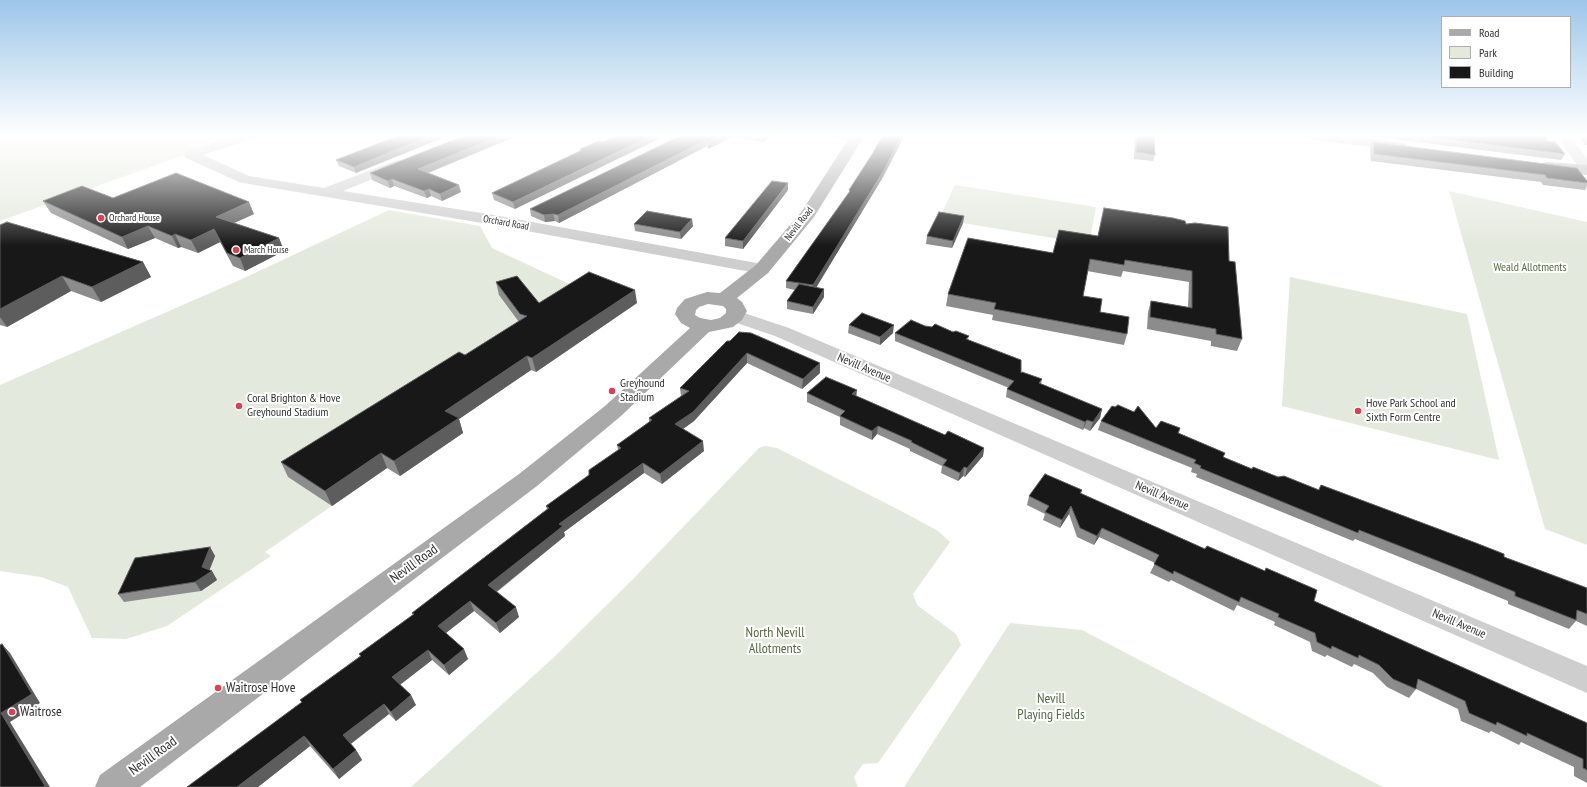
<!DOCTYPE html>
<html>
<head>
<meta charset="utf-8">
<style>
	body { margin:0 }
	#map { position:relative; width:1587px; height:787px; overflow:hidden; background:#fff; font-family:"PT Sans Narrow",sans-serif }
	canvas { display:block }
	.legend { position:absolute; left:1441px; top:16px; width:130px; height:72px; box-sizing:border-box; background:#fff; border:1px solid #adadad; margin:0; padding:5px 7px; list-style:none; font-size:12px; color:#313131 }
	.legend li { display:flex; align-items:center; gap:8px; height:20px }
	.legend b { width:20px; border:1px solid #adadad }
</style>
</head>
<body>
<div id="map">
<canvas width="1587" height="787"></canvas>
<ul class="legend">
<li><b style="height:5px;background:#a9a9a9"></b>Road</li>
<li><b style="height:11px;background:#e4e9dd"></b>Park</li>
<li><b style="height:11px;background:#181818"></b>Building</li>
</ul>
</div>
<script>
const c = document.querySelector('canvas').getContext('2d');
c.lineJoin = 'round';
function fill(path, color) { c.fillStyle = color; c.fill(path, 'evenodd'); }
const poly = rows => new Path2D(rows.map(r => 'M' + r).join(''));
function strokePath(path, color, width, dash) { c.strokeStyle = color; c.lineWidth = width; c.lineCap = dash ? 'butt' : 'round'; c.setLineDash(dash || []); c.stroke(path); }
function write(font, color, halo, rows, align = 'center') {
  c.font = font + ' "PT Sans Narrow",sans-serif'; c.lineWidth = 4; c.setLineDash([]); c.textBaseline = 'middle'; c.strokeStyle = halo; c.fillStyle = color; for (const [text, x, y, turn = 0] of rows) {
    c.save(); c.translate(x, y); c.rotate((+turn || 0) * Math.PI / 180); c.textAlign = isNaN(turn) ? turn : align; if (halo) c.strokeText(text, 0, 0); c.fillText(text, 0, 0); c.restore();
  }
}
const green = poly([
	[0,135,243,135,181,156,0,221],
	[955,185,1096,207,1089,244,939,219],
	[1449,191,1587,222,1587,545,1545,529],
	[389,210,480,226,492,248,580,289,531,370,450,425,463,433,400,476,387,468,265,552,271,556,167,626,126,639,92,638,68,587,41,577,0,571,0,385,242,279],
	[1290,277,1467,314,1499,460,1282,406],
	[766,446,777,448,905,513,938,531,950,542,913,594,917,605,956,634,961,645,878,763,863,764,854,777,858,787,411,787,552,659,633,579,759,448],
	[1010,623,1082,630,1383,787,904,787]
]);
const minor = poly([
	[237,135,257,135,256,138,203,155,249,176,324,188,397,160,402,161,404,164,402,167,343,191,494,215,762,264,768,265,771,269,768,273,762,274,494,225,249,184,239,182,186,158,184,155,186,152,237,135],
	[833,135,862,135,864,138,862,141,857,142,834,138,833,135],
	[1556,135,1569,135,1587,159,1587,173,1582,172,1556,135],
	[735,310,789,328,1587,666,1587,693,775,336,728,320,726,316,728,312,735,310]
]);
const primary = poly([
	[851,135,865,135,814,217,768,273,737,298,742,302,747,311,742,320,733,327,709,332,621,416,537,486,140,787,95,787,100,775,519,474,605,406,690,328,681,323,675,314,677,308,685,299,707,292,720,293,756,265,802,211,851,135],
	[708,304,723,306,726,309,726,313,720,318,711,320,700,318,695,315,696,310,699,307,708,304],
	[1302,135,1344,135,1401,143,1406,144,1408,147,1406,150,1401,151,1309,139,1302,135],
	[1548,162,1587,165,1587,175,1543,169,1541,166,1543,163,1548,162]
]);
const wall = poly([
	[400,135,356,173,339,166,336,160],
	[519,135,428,173,461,192,442,201,431,196,427,198,394,186,390,188,372,180,370,173],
	[682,135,770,135,764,142,732,137,708,149,707,146,559,223,555,221,545,222,531,216,530,209],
	[883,135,905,135,883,177,816,287,824,297,813,314,787,309,787,301,795,290,786,288,786,281,849,193,849,190,873,153],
	[1135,135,1154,135,1155,155,1153,161,1134,159],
	[1369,135,1546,135,1547,141,1565,154,1561,160,1369,136],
	[1579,135,1587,135,1587,145,1585,145],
	[599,141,515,209,494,200,492,193,580,151,580,149],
	[1373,142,1587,181,1587,186,1585,190,1543,185,1541,182,1371,161,1370,148],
	[788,190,743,249,725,246,725,238],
	[113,198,254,214,234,223,279,238,284,251,245,271,233,266,220,242,198,253,181,247,178,248,155,238,128,249,51,213,43,201],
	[1104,208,1186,224,1229,261,1242,339,1237,351,1211,346,1211,341,1147,329,1148,312,1151,301,1188,307,1189,282,1123,271,1121,277,1087,271,1083,296,1100,312,1127,334,1124,345,992,320,993,315,946,306,948,294,1053,253,1098,236],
	[964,216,963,223,952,248,926,244,927,236],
	[634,224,693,226,681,239,635,231],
	[0,225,143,262,151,277,101,302,71,291,7,327,0,325],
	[496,282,539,303,637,303,536,372,531,370,459,419,463,433,400,476,387,468,332,506,288,477,281,462,465,355,519,322,499,295],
	[849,325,893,333,880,345,848,333],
	[925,326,969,336,968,339,1021,373,1042,379,1041,384,1102,409,1100,418,1090,431,1084,428,1083,430,1006,397,1007,389,1009,388,895,341,895,333],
	[727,341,820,373,802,389,747,363,694,421,683,429,704,451,662,484,644,473,564,532,565,536,497,592,519,617,500,633,474,611,446,633,468,659,449,675,432,660,400,685,416,705,396,721,389,714,351,744,356,750,362,760,339,779,310,746,258,787,187,787,302,703,300,700,360,656,359,654,413,615,412,613,547,509,546,506,589,475,618,450,617,445,649,422,649,418,681,396,680,388],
	[807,393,856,396,945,435,984,448,983,456,965,477,963,476,958,481,941,473,942,466,910,451,910,449,877,434,872,440,840,425,840,417,807,402],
	[1101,421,1156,428,1180,428,1179,433,1225,453,1223,457,1252,469,1318,490,1321,485,1504,557,1587,588,1587,626,1576,621,1569,629,1508,604,1508,601,1464,583,1355,539,1353,541,1196,477,1197,474,1191,472,1192,468,1098,430],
	[1082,490,1081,494,1205,549,1265,571,1266,568,1314,601,1587,723,1587,783,1574,776,1574,767,1521,742,1519,745,1491,731,1489,733,1461,721,1458,709,1416,689,1409,698,1387,687,1373,673,1354,664,1352,667,1327,655,1325,657,1312,651,1310,642,1274,625,1275,622,1237,605,1234,611,1171,580,1169,582,1150,573,1155,563,1099,537,1094,545,1077,537,1069,514,1060,528,1043,520,1045,514,1027,505,1029,496],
	[210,547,215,556,209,570,212,571,217,580,201,591,124,602,118,594]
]);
const shadedWall = poly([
	[432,135,450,135,356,173,354,167],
	[502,135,519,135,420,176,418,169],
	[653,135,667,135,515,209,513,202],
	[721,135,732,135,732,137,708,149,708,142],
	[764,135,770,135,764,142],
	[902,135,905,135,883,177,813,293,813,285],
	[706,140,707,146,559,223,558,215],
	[392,179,394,186,390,188,388,181],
	[788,183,788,190,743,249,743,241],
	[459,185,461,192,442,201,440,194],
	[429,189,431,196,427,198,424,191],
	[249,202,254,214,221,229,216,217],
	[553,214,555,221,545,222,544,215],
	[964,216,963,223,952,248,953,241],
	[692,219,693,226,681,239,680,232],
	[148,226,155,238,128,249,122,237],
	[214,229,220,242,198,253,191,240],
	[175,234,181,247,178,248,172,236],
	[279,238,284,251,245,271,240,258],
	[143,262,151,277,101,302,92,287],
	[62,276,71,291,7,327,0,317,0,309],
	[824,289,824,297,813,314,813,307],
	[635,290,637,303,536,372,532,358],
	[894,325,893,333,880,345,880,337],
	[747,353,747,363,694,421,676,434,675,424],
	[527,356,531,370,459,419,463,433,400,476,394,461,445,411],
	[820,363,820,373,802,389,803,379],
	[857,390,856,399,852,394],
	[1102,409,1100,418,1090,431,1093,422],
	[1087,420,1084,428,1083,430,1085,422],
	[878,426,877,434,872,440,872,431],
	[703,441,704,451,662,484,660,474],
	[984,448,983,456,965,477,967,468],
	[381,453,387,468,332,506,325,491],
	[643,463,644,473,564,532,565,536,492,595,488,585,559,524],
	[964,467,963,476,958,481,960,473],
	[1071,506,1069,514,1060,528,1062,520],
	[1102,528,1099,537,1094,545,1097,536],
	[210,547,215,556,208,574,212,571,217,580,201,591,195,582],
	[470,601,474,611,442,636,438,626],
	[516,607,519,617,500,633,496,623],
	[2,644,10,653,40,703,10,722,50,787,43,787,1,713],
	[464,649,468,659,449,675,444,665],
	[428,650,432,660,397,687,392,677],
	[411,695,416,705,396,721,391,712],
	[384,704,389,714,349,745,343,735],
	[304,736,310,746,258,787,237,787],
	[356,750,362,760,339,779,333,769]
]);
const building = poly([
	[400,135,432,135,354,167,336,160,400,135],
	[466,135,502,135,418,169,459,185,440,194,429,189,424,191,392,179,388,181,370,173,466,135],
	[617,135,653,135,513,202,492,193,582,150,580,149,599,141,603,142,617,135],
	[682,135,721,135,708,142,706,140,558,215,553,214,544,215,530,209,682,135],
	[883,135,902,135,884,170,813,285,786,281,850,191,849,190,873,153,883,135],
	[1137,135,1154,135,1155,155,1136,152,1137,135],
	[1414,135,1546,135,1547,141,1555,142,1565,154,1414,135],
	[1373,142,1577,168,1587,181,1587,183,1547,178,1545,175,1374,154,1373,142],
	[176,173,249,202,216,217,279,238,240,258,227,253,214,229,191,240,175,234,172,236,148,226,122,237,43,201,82,186,113,198,176,173],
	[772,181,788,183,743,241,725,238,772,181],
	[1104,208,1173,218,1185,221,1186,224,1195,223,1228,227,1229,261,1235,262,1242,339,1216,334,1216,329,1150,317,1151,301,1192,308,1192,271,1125,260,1124,265,1090,259,1083,296,1102,299,1100,312,1129,317,1127,334,994,309,996,303,948,294,968,238,1053,253,1059,230,1098,236,1104,208],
	[647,211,692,219,680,232,634,224,647,211],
	[939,212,964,216,953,241,927,236,939,212],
	[7,222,143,262,92,287,62,276,0,309,0,225,7,222],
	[589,272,635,290,532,358,527,356,445,411,459,418,394,461,381,453,325,491,281,462,459,352,465,355,527,316,520,314,496,282,517,276,539,303,589,272],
	[799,284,824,289,813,307,787,301,799,284],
	[862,313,894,325,880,337,849,325,862,313],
	[911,320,925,326,932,327,935,324,953,332,956,331,969,336,966,339,1021,360,1021,373,1022,372,1042,379,1039,383,1102,409,1093,422,1087,420,1085,422,1007,389,1014,381,895,333,911,320],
	[739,332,751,333,820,363,803,379,747,353,693,412,675,424,703,441,660,474,643,463,559,524,563,526,488,585,516,607,496,623,470,601,438,626,464,649,444,665,428,650,392,677,411,695,391,712,384,704,343,735,356,750,333,769,304,736,237,787,187,787,302,702,300,700,361,656,359,654,414,614,412,613,549,508,546,506,589,475,589,470,621,448,617,445,652,420,649,418,689,391,680,388,727,341,730,341,739,332],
	[826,377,857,390,852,394,945,435,948,431,984,448,967,468,964,467,960,473,943,465,947,460,911,442,912,441,878,426,872,431,840,416,845,411,807,393,826,377],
	[1118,405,1134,412,1138,406,1156,428,1161,421,1180,428,1178,433,1225,453,1223,457,1252,469,1253,467,1278,477,1284,476,1319,490,1321,485,1476,543,1504,554,1504,557,1587,588,1587,614,1577,610,1576,620,1515,596,1515,592,1471,574,1359,530,1358,533,1200,468,1201,466,1194,463,1196,460,1101,421,1112,406,1115,407,1118,405],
	[1045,474,1082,490,1080,493,1205,549,1207,546,1265,571,1266,568,1317,590,1314,601,1587,723,1587,770,1583,768,1583,759,1527,733,1527,736,1497,722,1496,725,1469,713,1465,701,1418,679,1416,689,1393,679,1379,665,1359,655,1358,658,1332,646,1331,649,1317,642,1315,633,1278,617,1279,614,1241,597,1239,602,1174,571,1173,574,1154,564,1159,555,1102,528,1097,536,1080,528,1071,506,1062,520,1045,512,1049,506,1029,496,1045,474],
	[210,547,202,567,212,571,195,582,118,594,135,558,210,547],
	[2,644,32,694,1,713,45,786,43,787,0,787,0,645,2,644]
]);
const markers = [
	[101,218,4,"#d94155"],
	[236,250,4,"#d94155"],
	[612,391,4,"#d94155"],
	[239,406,4,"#d94155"],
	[1358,411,4,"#d94155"],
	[218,688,4,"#d94155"],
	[12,712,4,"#d94155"]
];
const farPoinames = [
	["Orchard House",109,218],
	["March House",244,250]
];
const farStreetnames = [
	["Orchard Road",506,223,10],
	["Nevill Road",799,224,-52]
];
const parkNames = [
	["Weald Allotments",1530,268]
];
const streetNames = [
	["Nevill Avenue",864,368,23],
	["Nevill Avenue",1162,496,23],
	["Nevill Avenue",1459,624,23]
];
const poiNames = [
	["Greyhound",620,384],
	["Stadium",620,398],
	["Coral Brighton & Hove",247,399],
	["Greyhound Stadium",247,413],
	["Hove Park School and",1366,404],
	["Sixth Form Centre",1366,418]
];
const nearStreetnames = [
	["Nevill Road",414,564,-36],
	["Nevill Road",153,756,-36]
];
const nearParknames = [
	["North Nevill",775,633],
	["Allotments",775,649],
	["Nevill",1051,699],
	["Playing Fields",1051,715]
];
const nearPoinames = [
	["Waitrose Hove",226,688],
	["Waitrose",20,712]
];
fill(green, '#e4e9dd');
fill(minor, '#cecece');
fill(primary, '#a9a9a9');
fill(wall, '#8c8c8c');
fill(shadedWall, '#5d5d5d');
fill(building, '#181818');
strokePath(building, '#5d5d5d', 1);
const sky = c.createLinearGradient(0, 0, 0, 246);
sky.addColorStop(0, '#9dc6e9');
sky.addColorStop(0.55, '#fff');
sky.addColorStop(1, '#ffffff00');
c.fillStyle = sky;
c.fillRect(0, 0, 1587, 246);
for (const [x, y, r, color] of markers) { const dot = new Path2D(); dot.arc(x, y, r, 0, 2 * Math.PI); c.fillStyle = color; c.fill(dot); strokePath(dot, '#fff', 1.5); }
write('10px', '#313131', '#fff', farPoinames, 'left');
write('10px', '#313131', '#fff', farStreetnames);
write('12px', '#566a41', '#fff', parkNames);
write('12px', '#313131', '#fff', streetNames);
write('12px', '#313131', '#fff', poiNames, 'left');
write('14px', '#313131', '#fff', nearStreetnames);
write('14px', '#566a41', '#fff', nearParknames);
write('14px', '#313131', '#fff', nearPoinames, 'left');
</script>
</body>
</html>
